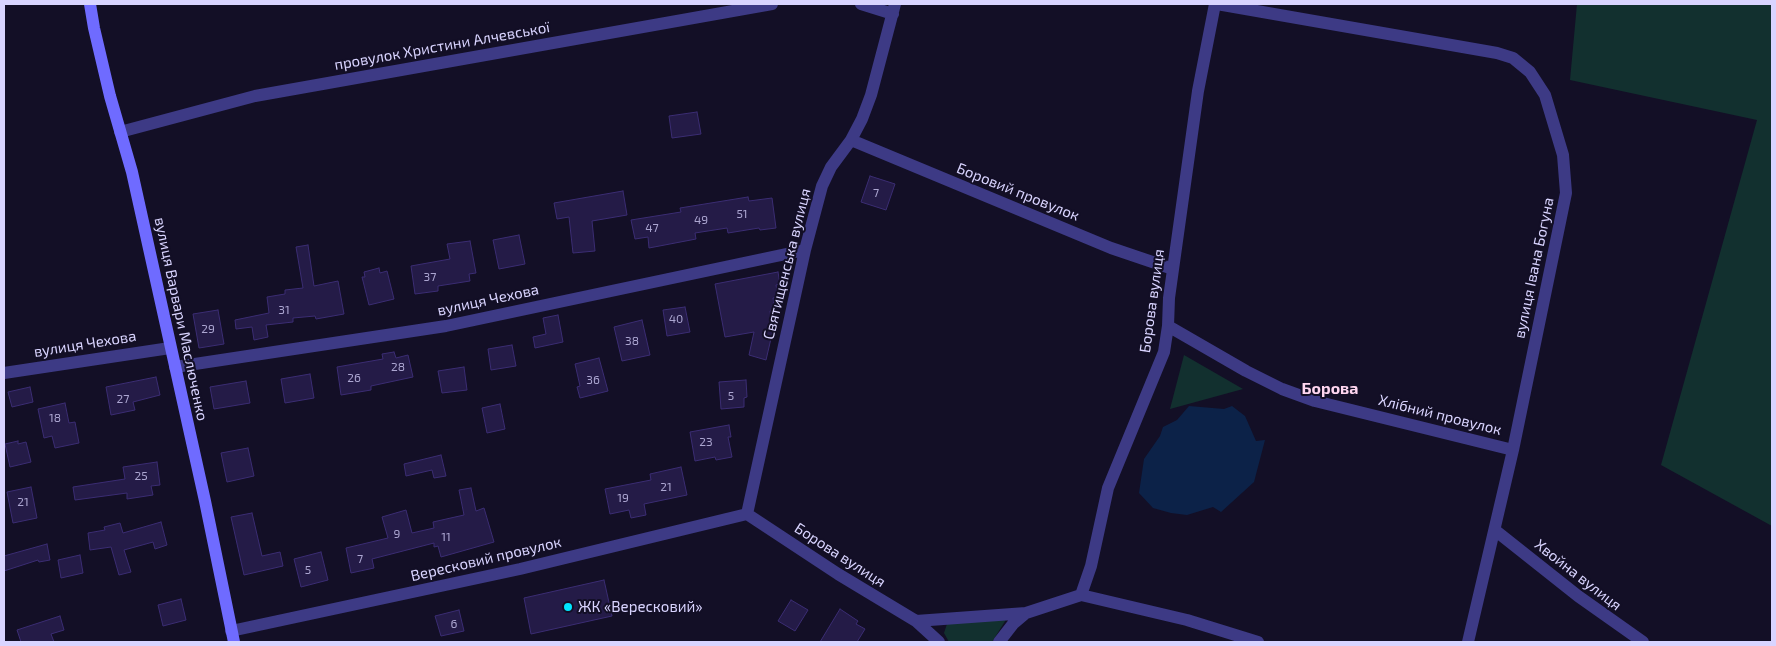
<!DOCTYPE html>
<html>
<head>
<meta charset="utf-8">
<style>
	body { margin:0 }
	#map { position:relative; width:1776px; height:646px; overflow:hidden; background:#130f26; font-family:"Exo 2",sans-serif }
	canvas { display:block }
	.frame { position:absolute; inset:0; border:5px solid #d9d4ff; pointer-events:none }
</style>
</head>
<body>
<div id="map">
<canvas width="1776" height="646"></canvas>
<div class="frame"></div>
</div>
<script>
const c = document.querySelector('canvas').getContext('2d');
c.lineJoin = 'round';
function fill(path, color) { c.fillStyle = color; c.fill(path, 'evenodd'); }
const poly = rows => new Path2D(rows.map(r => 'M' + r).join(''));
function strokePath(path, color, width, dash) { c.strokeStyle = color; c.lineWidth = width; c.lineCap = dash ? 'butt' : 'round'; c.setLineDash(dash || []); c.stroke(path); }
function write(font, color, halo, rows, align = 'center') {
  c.font = font + ' "Exo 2",sans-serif'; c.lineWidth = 4; c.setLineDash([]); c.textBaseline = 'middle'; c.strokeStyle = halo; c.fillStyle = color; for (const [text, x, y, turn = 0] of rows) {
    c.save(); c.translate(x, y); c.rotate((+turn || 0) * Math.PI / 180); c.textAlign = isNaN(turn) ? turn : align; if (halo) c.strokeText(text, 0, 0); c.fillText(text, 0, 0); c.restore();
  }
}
const green = poly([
	[1577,4,1772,4,1772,526,1661,465,1757,120,1570,80],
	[1184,355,1243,389,1170,409],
	[1007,618,992,642,949,642,944,633,947,624]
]);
const water = poly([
	[1189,406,1224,409,1232,406,1245,416,1256,441,1265,440,1254,482,1221,512,1213,507,1187,515,1171,513,1153,508,1139,493,1144,459,1160,436,1163,427,1177,420]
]);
const building = poly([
	[697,112,701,134,672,138,669,116,697,112],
	[870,176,895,184,886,210,861,202,870,176],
	[623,191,627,215,592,221,595,251,573,253,569,217,557,219,554,203,623,191],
	[748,197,749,201,772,198,776,228,760,230,759,228,728,233,727,228,695,233,696,239,649,248,648,237,635,239,631,220,681,212,680,208,748,197],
	[519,235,525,264,499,269,493,240,519,235],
	[470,241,476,273,469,274,470,281,438,286,438,291,415,294,411,266,450,259,447,244,470,241],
	[308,245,314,286,338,281,344,314,316,319,315,316,293,318,293,322,266,325,268,337,254,340,252,327,236,329,235,320,269,313,267,297,285,294,285,290,303,288,296,247,308,245],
	[379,268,380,273,387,271,394,299,369,305,362,277,365,277,364,272,379,268],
	[778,272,780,284,776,285,778,297,773,298,775,310,770,311,773,330,766,360,749,355,754,332,725,337,715,284,778,272],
	[685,307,690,332,667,336,663,310,685,307],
	[218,310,224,344,199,348,193,314,218,310],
	[558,315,563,342,535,348,533,337,546,334,543,318,558,315],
	[642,320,650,355,622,361,614,327,642,320],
	[512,345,516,366,491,370,488,349,512,345],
	[394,352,396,358,408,355,413,377,371,386,371,390,341,395,337,367,383,359,382,354,394,352],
	[599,358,608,391,580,398,577,387,580,386,575,364,599,358],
	[464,367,467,390,442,393,438,371,464,367],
	[310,374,314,398,285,403,281,379,310,374],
	[156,377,160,395,133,402,135,410,111,415,106,387,156,377],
	[746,380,747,397,744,398,744,407,721,409,719,382,746,380],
	[246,381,250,403,214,409,210,387,246,381],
	[30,387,33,402,12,407,8,392,30,387],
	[65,403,69,423,75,422,79,443,55,448,52,436,44,438,38,409,65,403],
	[500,404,505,429,487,433,482,408,500,404],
	[729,425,731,437,728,437,732,457,716,460,715,457,695,461,690,432,729,425],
	[18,441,18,444,26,442,31,462,10,467,5,444,18,441],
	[248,448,254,476,227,482,221,453,248,448],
	[441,455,446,476,434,478,432,470,406,476,404,464,441,455],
	[157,462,160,485,151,486,153,495,127,499,127,493,75,500,73,487,125,479,123,467,157,462],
	[681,467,687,495,644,504,646,515,631,518,629,510,610,514,605,489,651,480,650,474,681,467],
	[31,487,37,518,13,523,7,492,31,487],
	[471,488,476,511,484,508,494,542,441,557,438,546,434,547,434,543,372,559,374,568,351,573,346,548,388,538,382,517,406,510,412,533,434,528,433,522,464,515,459,490,471,488],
	[252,513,262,556,280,552,283,566,244,575,231,517,252,513],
	[161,522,167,545,155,549,153,542,124,550,131,572,119,575,111,547,90,550,88,533,105,530,104,527,120,523,123,533,161,522],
	[47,544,50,560,39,562,38,560,4,571,4,556,47,544],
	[321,552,328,580,301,587,294,559,321,552],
	[80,555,83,573,61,578,58,560,80,555],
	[604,580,612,616,531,634,524,598,604,580],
	[181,599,186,620,163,626,158,605,181,599],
	[791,600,808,610,795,631,778,621,791,600],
	[840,609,858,621,856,624,865,629,857,642,820,642,840,609],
	[459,610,464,631,441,636,435,616,459,610],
	[60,616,64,630,51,634,54,642,21,642,17,630,60,616]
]);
const street = poly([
	[861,4,893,14],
	[1217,4,1497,53,1513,58,1530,72,1545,95,1563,155,1566,193,1513,450,1468,642],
	[120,132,255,96,772,4],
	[851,140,1111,248,1173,269],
	[1168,326,1246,371,1282,389,1315,401,1513,450],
	[175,367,446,326,805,250],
	[4,373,170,348],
	[747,514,805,250,822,186,831,167,851,140,862,119,871,95,895,4],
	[747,514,838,574,916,621,939,642],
	[1496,531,1578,596,1643,642],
	[1081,595,1187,620,1258,642],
	[916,621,1026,613],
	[231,631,520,569,747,514],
	[999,642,1013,624,1026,613,1081,595,1091,566,1108,488,1164,352,1168,326,1169,298,1198,91,1215,4]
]);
const secondary = poly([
	[90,4,94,28,110,96,132,172,205,501,234,642]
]);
const markers = [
	[568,607,5,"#00e5ff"]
];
const numberNames = [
	["7",876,193],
	["51",742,214],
	["49",701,220],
	["47",652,228],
	["37",430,277],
	["31",284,310],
	["40",676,319],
	["29",208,329],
	["38",632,341],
	["28",398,367],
	["26",354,378],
	["36",593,380],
	["5",731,396],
	["27",123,399],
	["18",55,418],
	["23",706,442],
	["25",141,476],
	["21",666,487],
	["19",623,498],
	["21",23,502],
	["9",397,534],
	["11",446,537],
	["7",360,559],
	["5",308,570],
	["6",454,624]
];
const streetNames = [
	["провулок Христини Алчевської",442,46,-10],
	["Боровий провулок",1018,192,22],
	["Святищенська вулиця",787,264,-76],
	["вулиця Івана Богуна",1534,268,-78],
	["вулиця Чехова",488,300,-12],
	["Борова вулиця",1152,301,-82],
	["вулиця Варвари Маслюченко",181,319,78],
	["вулиця Чехова",85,344,-9],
	["Хлібний провулок",1440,415,14],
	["Борова вулиця",840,555,33],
	["Вересковий провулок",486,559,-13],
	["Хвойна вулиця",1578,575,38]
];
const poiNames = [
	["ЖК «Вересковий»",578,607]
];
const neighbourhoodNames = [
	["Борова",1330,389]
];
fill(green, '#12302f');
fill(water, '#0c2248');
fill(building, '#241b47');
strokePath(building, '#3b2d73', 1);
strokePath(street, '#3d3a85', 12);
strokePath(secondary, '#6f6bff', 12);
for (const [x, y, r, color] of markers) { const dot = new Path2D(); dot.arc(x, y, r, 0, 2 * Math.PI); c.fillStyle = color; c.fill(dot); strokePath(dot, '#130f26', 2); }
write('12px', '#aca6d1', null, numberNames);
write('15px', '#d9d4ff', '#130f26', streetNames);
write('15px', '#d9d4ff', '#130f26', poiNames, 'left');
write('bold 16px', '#ffd6f0', '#130f26', neighbourhoodNames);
</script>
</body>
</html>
